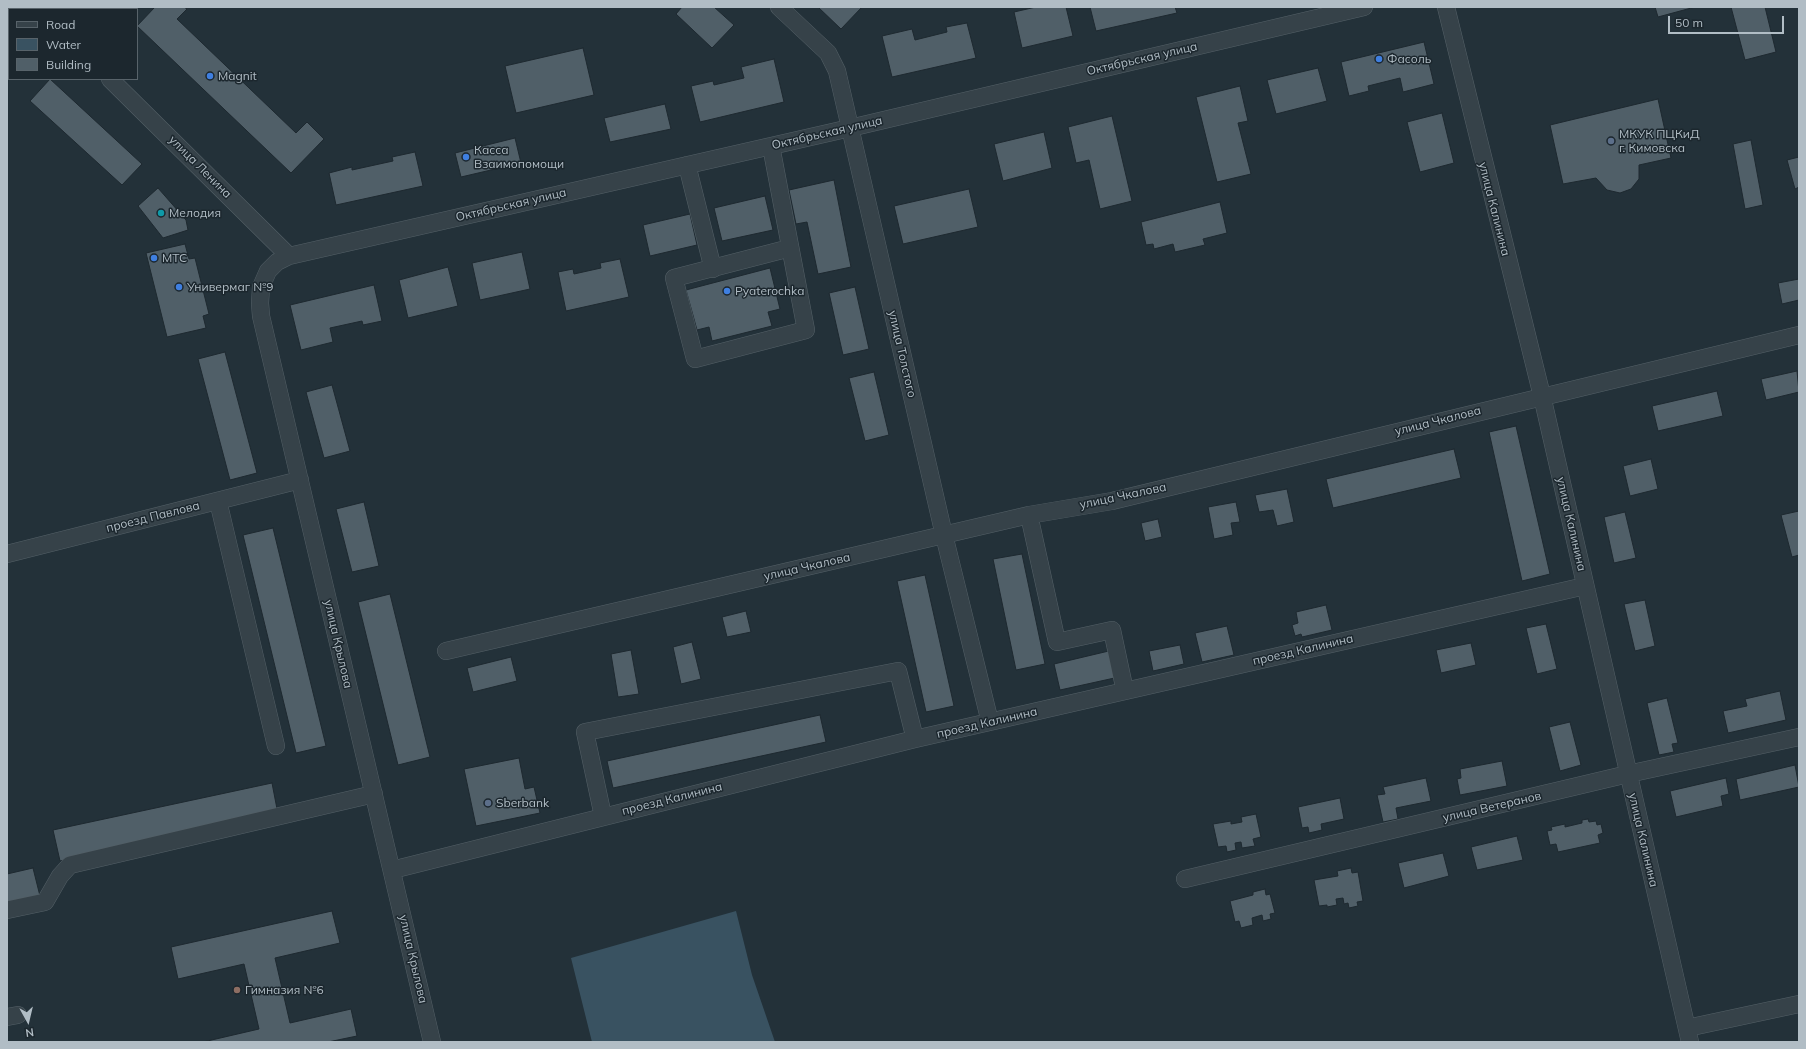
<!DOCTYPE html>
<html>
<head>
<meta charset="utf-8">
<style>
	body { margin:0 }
	#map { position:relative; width:1806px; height:1049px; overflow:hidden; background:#233139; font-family:Mulish,sans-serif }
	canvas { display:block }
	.frame { position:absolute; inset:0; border:8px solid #b1bdc5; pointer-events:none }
	.legend { position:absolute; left:8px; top:8px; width:130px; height:72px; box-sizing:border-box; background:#1c272e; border:1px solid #58636a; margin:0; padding:5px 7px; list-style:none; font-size:12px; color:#b1bdc5 }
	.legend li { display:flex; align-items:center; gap:8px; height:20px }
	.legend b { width:20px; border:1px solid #58636a }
	.north { position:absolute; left:8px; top:1001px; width:40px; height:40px; -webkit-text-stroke:3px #1c272e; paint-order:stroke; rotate:172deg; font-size:11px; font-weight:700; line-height:16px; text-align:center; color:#b1bdc5 }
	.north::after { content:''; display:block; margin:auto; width:14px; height:18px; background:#b1bdc5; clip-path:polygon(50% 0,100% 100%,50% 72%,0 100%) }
	.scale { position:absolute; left:1668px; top:16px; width:116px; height:18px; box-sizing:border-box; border:2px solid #b1bdc5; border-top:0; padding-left:5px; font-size:12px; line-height:14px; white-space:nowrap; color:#b1bdc5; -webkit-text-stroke:3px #1c272e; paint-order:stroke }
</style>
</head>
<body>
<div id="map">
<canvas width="1806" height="1049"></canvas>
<div class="frame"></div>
<ul class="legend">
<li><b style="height:5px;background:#364249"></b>Road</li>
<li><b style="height:11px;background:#395261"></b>Water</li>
<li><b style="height:11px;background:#505f68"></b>Building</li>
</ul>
<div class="north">N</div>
<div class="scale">50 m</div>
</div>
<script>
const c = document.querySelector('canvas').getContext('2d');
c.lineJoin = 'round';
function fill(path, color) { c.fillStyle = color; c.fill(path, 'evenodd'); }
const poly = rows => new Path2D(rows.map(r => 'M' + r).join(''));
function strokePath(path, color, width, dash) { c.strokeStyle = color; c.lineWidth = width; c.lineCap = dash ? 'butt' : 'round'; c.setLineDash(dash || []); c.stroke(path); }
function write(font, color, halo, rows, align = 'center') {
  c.font = font + ' Mulish,sans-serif'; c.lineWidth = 3; c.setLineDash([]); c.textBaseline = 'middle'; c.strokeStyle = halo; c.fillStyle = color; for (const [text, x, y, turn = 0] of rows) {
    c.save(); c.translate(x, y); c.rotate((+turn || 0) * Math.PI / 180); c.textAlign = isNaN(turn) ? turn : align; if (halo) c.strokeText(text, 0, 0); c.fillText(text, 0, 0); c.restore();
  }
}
const water = poly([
	[736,911,752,975,775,1042,592,1042,571,958]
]);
const building = poly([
	[155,7,184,7,187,9,177,19,296,133,307,122,324,139,291,173,137,26,155,7],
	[682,7,714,7,734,25,712,48,676,14,682,7],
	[818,7,862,7,841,29,818,7],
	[1036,7,1066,7,1073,36,1022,48,1014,12,1036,7],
	[1090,7,1175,7,1177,13,1096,31,1090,7],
	[1655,7,1695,7,1658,17,1655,7],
	[1731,7,1765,7,1776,52,1745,60,1731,7],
	[967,23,976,58,892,77,882,36,912,29,915,40,947,32,946,27,967,23],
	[7,33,9,35,9,61,7,63,7,33],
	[1424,42,1434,84,1403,92,1400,78,1368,86,1369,91,1349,96,1341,62,1424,42],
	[583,48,594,95,516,113,505,66,583,48],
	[774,59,784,102,700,122,691,86,713,81,714,85,744,78,741,67,774,59],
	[1318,68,1327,101,1276,114,1267,80,1318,68],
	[50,79,142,164,122,185,30,101,50,79],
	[1240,86,1248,121,1238,123,1251,174,1217,182,1196,97,1240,86],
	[1658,99,1671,158,1639,165,1639,179,1631,189,1620,193,1607,190,1596,178,1563,184,1550,125,1658,99],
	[665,104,671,129,610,142,604,118,665,104],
	[1442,113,1454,163,1420,172,1407,122,1442,113],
	[1112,116,1132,201,1100,209,1089,160,1076,163,1068,127,1112,116],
	[1044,132,1052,168,1003,181,994,144,1044,132],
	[515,138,521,163,461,177,455,153,515,138],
	[1751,140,1763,205,1745,209,1733,144,1751,140],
	[415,152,423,186,336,205,329,173,352,167,352,170,393,161,392,157,415,152],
	[1799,157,1799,187,1795,189,1787,160,1799,157],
	[834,180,851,267,818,274,807,222,796,224,789,190,834,180],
	[158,188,186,220,188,230,163,238,138,206,158,188],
	[969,189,978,227,903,244,894,206,969,189],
	[765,196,773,230,722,241,714,208,765,196],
	[1220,202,1227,233,1203,239,1205,245,1175,252,1173,244,1154,249,1153,244,1146,245,1141,222,1220,202],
	[690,214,697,245,650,256,643,225,690,214],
	[185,244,189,259,195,258,209,314,203,316,206,328,167,337,146,253,185,244],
	[522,252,530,289,480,300,472,263,522,252],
	[620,259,629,297,566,311,558,272,573,269,574,274,601,268,600,263,620,259],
	[448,267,458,306,408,318,399,280,448,267],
	[770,268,780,309,768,312,772,326,712,341,709,327,697,330,686,290,770,268],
	[1799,279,1799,300,1782,304,1778,283,1799,279],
	[374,285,382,321,363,325,362,321,330,328,333,342,301,350,290,305,374,285],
	[855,287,869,349,843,355,829,293,855,287],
	[225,352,257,473,230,480,198,359,225,352],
	[1797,371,1799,392,1766,400,1761,379,1797,371],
	[874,372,889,435,865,441,849,378,874,372],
	[332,385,350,451,324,458,306,392,332,385],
	[1717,391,1723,416,1658,431,1652,406,1717,391],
	[1516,426,1550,574,1522,581,1489,432,1516,426],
	[1454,449,1461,478,1333,508,1326,479,1454,449],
	[1651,459,1658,489,1630,496,1623,466,1651,459],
	[1287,489,1294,522,1277,526,1273,510,1259,512,1255,495,1287,489],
	[364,502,379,566,352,572,336,509,364,502],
	[1236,502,1240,522,1231,523,1233,535,1214,539,1208,507,1236,502],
	[1799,511,1799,555,1792,557,1781,515,1799,511],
	[1625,512,1636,558,1614,563,1604,517,1625,512],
	[1158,519,1162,537,1145,541,1141,523,1158,519],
	[273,528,326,746,296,753,243,535,273,528],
	[1022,554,1045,664,1016,670,993,559,1022,554],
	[925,575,954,706,926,712,897,581,925,575],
	[390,594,430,757,398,765,358,602,390,594],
	[1645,600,1655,646,1635,651,1624,604,1645,600],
	[1326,605,1332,630,1302,637,1301,634,1295,636,1292,625,1298,623,1296,612,1326,605],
	[746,611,751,632,727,637,722,617,746,611],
	[1546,624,1557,669,1537,674,1526,628,1546,624],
	[1227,626,1234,655,1202,662,1195,633,1227,626],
	[692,642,701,679,681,684,673,647,692,642],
	[1471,643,1476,665,1441,673,1436,650,1471,643],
	[1180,645,1184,664,1153,671,1149,651,1180,645],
	[631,650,639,694,618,697,611,654,631,650],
	[1113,650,1119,677,1060,690,1054,664,1113,650],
	[511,657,517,681,473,692,467,668,511,657],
	[1780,691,1786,720,1728,733,1723,711,1747,706,1745,699,1780,691],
	[1667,698,1678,743,1672,744,1674,752,1659,755,1647,703,1667,698],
	[820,715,826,742,613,788,607,761,820,715],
	[1570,722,1581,765,1560,771,1549,727,1570,722],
	[519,758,525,789,534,787,540,813,476,826,464,769,519,758],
	[1502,761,1507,786,1460,795,1457,779,1461,778,1460,769,1502,761],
	[1795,765,1799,787,1740,800,1736,779,1795,765],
	[1426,778,1431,801,1396,808,1398,819,1383,822,1377,795,1385,794,1383,787,1426,778],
	[1726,778,1729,794,1721,796,1723,806,1676,817,1670,791,1726,778],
	[272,783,278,814,60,861,53,830,272,783],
	[1340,798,1344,819,1321,824,1322,830,1309,833,1308,827,1302,828,1298,807,1340,798],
	[1256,814,1261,837,1253,839,1255,846,1242,848,1241,842,1235,843,1236,850,1227,852,1226,846,1218,847,1213,824,1231,821,1231,824,1242,822,1241,817,1256,814],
	[1588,819,1589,822,1596,821,1597,825,1601,824,1603,833,1598,835,1600,843,1558,852,1556,844,1550,845,1547,831,1552,830,1551,827,1565,824,1565,827,1582,823,1582,820,1588,819],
	[1517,836,1523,860,1477,870,1471,847,1517,836],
	[1443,853,1449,876,1404,888,1398,863,1443,853],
	[33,868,40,896,7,904,7,874,33,868],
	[1351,868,1352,873,1358,872,1363,901,1357,902,1358,906,1349,908,1348,903,1344,904,1343,898,1336,899,1337,905,1327,907,1327,905,1319,906,1314,880,1338,876,1337,871,1351,868],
	[1265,889,1266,895,1270,894,1275,913,1270,914,1271,919,1263,921,1262,915,1252,918,1253,925,1241,928,1239,921,1235,922,1230,901,1253,895,1253,892,1265,889],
	[332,911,340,943,275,958,290,1023,351,1009,357,1036,328,1042,203,1042,259,1029,244,964,178,979,171,947,332,911]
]);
const minor = poly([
	[37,7,39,9],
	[779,7,828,53,837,71,944,535,990,722],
	[1446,7,1542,396,1690,1042],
	[110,79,289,256],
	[771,146,806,330,695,359,674,278,790,248],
	[687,165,713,269],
	[218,501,276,746],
	[1029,515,1057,642,1112,630,1125,691],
	[7,554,300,480],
	[446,651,1029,515,1112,501,1799,335],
	[603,816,585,732,898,671,915,739],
	[392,870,915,739,1585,586],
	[1185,879,1628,774,1799,737],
	[7,910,45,902,60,876,70,865,374,794],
	[7,1017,18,1015],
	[1687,1028,1799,1004],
	[432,1042,261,316,260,303,261,287,268,271,277,262,289,256,850,128,1364,7]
]);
const markers = [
	[1379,59,4,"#3f7fe0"],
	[210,76,4,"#3f7fe0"],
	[1611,141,4,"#5c6f8a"],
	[466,157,4,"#3f7fe0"],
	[161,213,4,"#0f9aa8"],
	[154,258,4,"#3f7fe0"],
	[179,287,4,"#3f7fe0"],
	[727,291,4,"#3f7fe0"],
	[488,803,4,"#5c6f8a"],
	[237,990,4,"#8d6e63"]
];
const streetNames = [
	["Октябрьская улица",1142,59,-13],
	["Октябрьская улица",827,133,-13],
	["улица Ленина",200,167,45],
	["Октябрьская улица",511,205,-13],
	["улица Калинина",1494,209,76],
	["улица Толстого",902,354,77],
	["улица Чкалова",1438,421,-14],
	["улица Чкалова",1123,496,-12],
	["проезд Павлова",153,517,-14],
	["улица Калинина",1571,524,77],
	["улица Чкалова",807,567,-13],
	["улица Крылова",338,644,77],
	["проезд Калинина",1303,650,-13],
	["проезд Калинина",987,723,-13],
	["проезд Калинина",672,799,-14],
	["улица Ветеранов",1492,807,-13],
	["улица Калинина",1643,840,77],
	["улица Крылова",413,959,77]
];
const poiNames = [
	["Фасоль",1387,59],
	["Magnit",218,76],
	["МКУК ПЦКиД",1619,134],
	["г. Кимовска",1619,148],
	["Касса",474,150],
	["Взаимопомощи",474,164],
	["Мелодия",169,213],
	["МТС",162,258],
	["Универмаг №9",187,287],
	["Pyaterochka",735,291],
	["Sberbank",496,803],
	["Гимназия №6",245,990]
];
fill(water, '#395261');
fill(building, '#505f68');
strokePath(building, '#1e2930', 1);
strokePath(minor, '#546067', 18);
strokePath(minor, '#364249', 17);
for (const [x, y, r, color] of markers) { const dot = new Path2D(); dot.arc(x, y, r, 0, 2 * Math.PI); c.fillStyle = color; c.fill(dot); strokePath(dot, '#1c272e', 1.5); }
write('12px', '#b1bdc5', '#1c272e', streetNames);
write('12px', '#b1bdc5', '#1c272e', poiNames, 'left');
</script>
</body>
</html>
